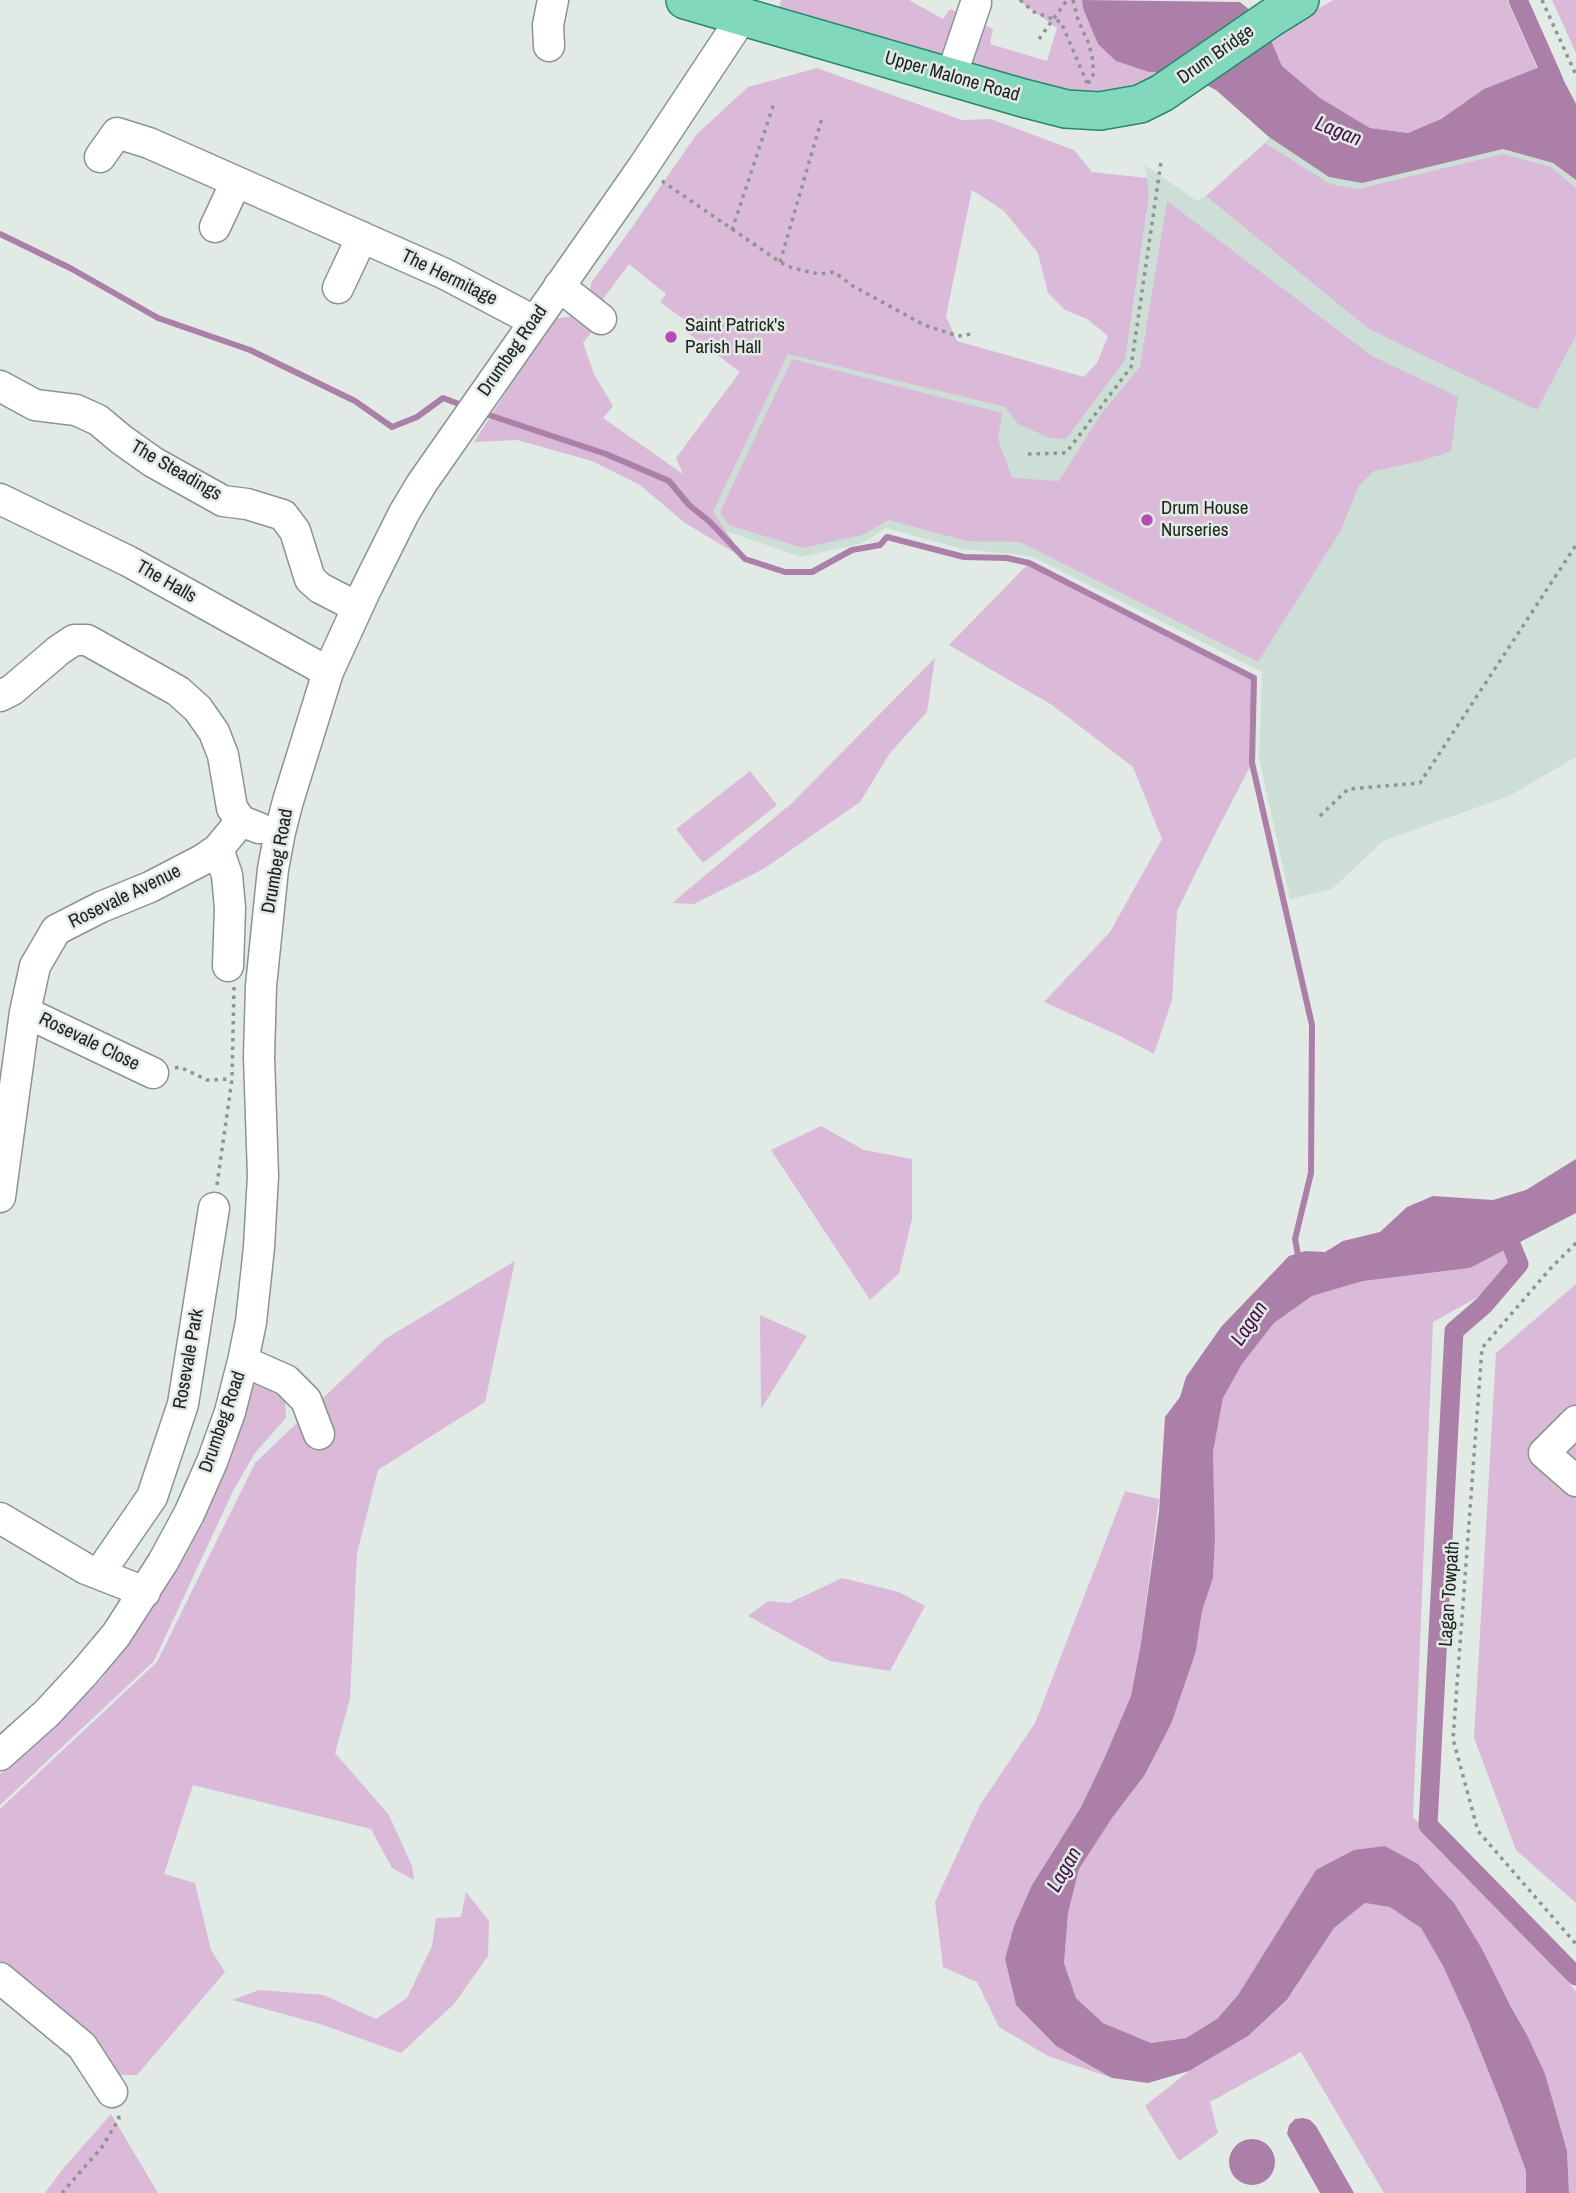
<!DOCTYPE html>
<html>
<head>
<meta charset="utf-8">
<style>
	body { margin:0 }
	canvas { display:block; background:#e1eae5 }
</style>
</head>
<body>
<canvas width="1576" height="2193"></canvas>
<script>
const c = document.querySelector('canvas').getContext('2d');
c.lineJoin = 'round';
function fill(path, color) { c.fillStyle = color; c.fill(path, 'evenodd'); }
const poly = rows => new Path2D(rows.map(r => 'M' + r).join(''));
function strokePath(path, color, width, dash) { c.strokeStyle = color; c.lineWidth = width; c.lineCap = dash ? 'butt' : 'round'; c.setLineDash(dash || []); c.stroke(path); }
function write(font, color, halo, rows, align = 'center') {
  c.font = font + ' "Archivo Narrow",sans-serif'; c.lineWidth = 5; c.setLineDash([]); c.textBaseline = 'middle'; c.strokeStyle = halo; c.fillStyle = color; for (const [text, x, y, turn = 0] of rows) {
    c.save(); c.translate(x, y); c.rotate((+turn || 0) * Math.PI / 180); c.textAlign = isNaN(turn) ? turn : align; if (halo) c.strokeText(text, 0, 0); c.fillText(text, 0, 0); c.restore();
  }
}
const built = poly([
	[1269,137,1329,177,1362,182,1503,149,1553,163,1576,180,1576,757,1509,796,1383,841,1332,889,1290,899,1259,758,1262,672,1031,556,962,549,886,528,862,543,801,557,726,531,713,512,788,354,1005,407,1018,424,1125,360,1149,196,1145,165,1197,201,1206,196,1265,144]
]);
const green = poly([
	[781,0,909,0,943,19,950,9,993,29,990,44,1047,61,1057,28,1018,0,1082,0,1083,8,1149,72,1184,73,1122,104,777,18],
	[1333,0,1507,0,1537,68,1484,89,1441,119,1408,133,1370,128,1320,98,1282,66,1270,38],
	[1552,0,1576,0,1576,53,1575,51],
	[817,68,962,120,991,119,1074,150,1092,172,1147,178,1149,196,1125,360,1066,439,1050,438,1018,424,1005,407,788,354,713,512,745,559,685,523,640,485,592,461,517,440,474,442,553,319,573,316,594,329,583,343,594,374,613,406,603,418,683,474,676,458,740,372,684,330,689,323,660,302,666,294,629,264,598,306,589,299,591,283,630,230,697,134,748,87],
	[972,190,1004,211,1038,253,1048,293,1065,310,1087,319,1108,336,1097,363,1084,377,957,341,946,316],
	[1265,143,1330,184,1358,189,1503,154,1551,167,1576,188,1576,335,1537,410,1369,329,1206,196],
	[1167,201,1372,356,1458,397,1451,451,1421,461,1374,471,1359,485,1341,530,1258,662,1020,542,966,541,889,520,862,535,803,548,729,525,720,512,792,359,1002,413,998,439,1012,478,1059,481,1101,414,1140,367],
	[1029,563,1254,678,1252,763,1215,834,1177,911,1172,1000,1154,1054,1116,1034,1044,1002,1110,932,1162,839,1133,767,1052,705,949,645],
	[935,658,927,712,890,753,860,802,765,868,694,904,672,903,792,803],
	[750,771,777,805,703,863,676,829],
	[821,1126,864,1150,912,1159,912,1219,899,1273,870,1300,771,1150],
	[1507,1249,1509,1262,1489,1291,1433,1322,1413,1817,1478,1884,1576,1991,1576,2193,1569,2193,1567,2151,1527,2035,1454,1903,1418,1864,1385,1846,1316,1870,1238,1995,1217,2019,1186,2038,1151,2043,1103,2023,1076,1998,1064,1963,1068,1913,1079,1869,1112,1818,1144,1776,1196,1652,1202,1611,1213,1578,1215,1538,1213,1452,1223,1398,1242,1364,1274,1323,1312,1296,1363,1281,1470,1268],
	[515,1261,485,1402,378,1470,357,1553,350,1699,335,1753,389,1815,412,1866,414,1880,392,1868,371,1829,193,1785,164,1874,195,1883,211,1950,225,1972,137,2075,120,2075,103,2065,0,1969,0,1809,157,1662,255,1463,385,1339],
	[1576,1284,1576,1903,1516,1850,1474,1738,1496,1353],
	[760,1315,807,1336,761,1409],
	[262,1377,285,1400,286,1418,255,1453,233,1491,154,1661,0,1805,0,1774,17,1761,101,1680,153,1603,249,1387],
	[1125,1491,1159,1499,1141,1643,1131,1696,1104,1759,1081,1807,1032,1885,1005,1959,1016,2005,1056,2046,1112,2078,1048,2056,999,2027,977,1982,943,1967,935,1902,980,1805,1035,1723],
	[842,1578,899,1592,925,1606,890,1671,830,1661,748,1616,768,1601,789,1603],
	[466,1892,489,1921,488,1956,454,2004,401,2053,320,2024,232,2000,259,1990,324,1995,376,2019,407,1998,432,1946,436,1918,461,1917],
	[1365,1903,1390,1906,1421,1928,1443,1966,1469,2023,1503,2108,1526,2171,1526,2193,1384,2193,1301,2052,1210,2102,1218,2133,1179,2161,1145,2106,1189,2071,1248,2036,1287,2001,1334,1928],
	[111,2114,158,2193,45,2193,62,2170]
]);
const water = poly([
	[1082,0,1240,2,1251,11,1270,38,1282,66,1320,98,1370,128,1408,133,1441,119,1484,89,1537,68,1564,81,1576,104,1576,180,1553,163,1503,149,1362,183,1329,177,1269,137,1216,90,1184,73,1149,72,1116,61,1098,44,1083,8],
	[1576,1159,1576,1213,1470,1268,1363,1281,1312,1296,1274,1323,1242,1364,1223,1398,1213,1452,1215,1538,1213,1578,1202,1611,1196,1651,1171,1724,1144,1776,1112,1818,1079,1869,1068,1913,1064,1963,1076,1998,1103,2023,1151,2043,1186,2038,1217,2019,1238,1995,1316,1870,1354,1850,1385,1846,1418,1864,1454,1903,1482,1949,1511,2007,1527,2035,1545,2074,1567,2151,1569,2193,1526,2193,1526,2171,1503,2108,1469,2023,1443,1966,1421,1928,1390,1907,1365,1903,1334,1928,1287,2000,1248,2036,1189,2071,1148,2083,1112,2078,1056,2046,1016,2005,1005,1959,1014,1926,1032,1885,1081,1807,1104,1759,1131,1696,1141,1643,1159,1512,1165,1417,1180,1397,1186,1377,1221,1327,1289,1256,1305,1251,1325,1252,1343,1241,1380,1232,1407,1207,1433,1196,1493,1200,1526,1190],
	[1303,2118,1310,2120,1316,2126,1354,2193,1320,2193,1287,2134,1289,2125,1295,2119],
	'1229 2162a23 23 0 1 1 46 0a23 23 0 1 1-46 0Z'
]);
const stream = poly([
	[0,234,72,269,158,318,250,350,355,401,392,427,417,417,443,398,467,407],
	[480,412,606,454,669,481,689,505,710,522,745,559,785,572,812,572,852,550,880,545,887,537,964,557,1007,558,1029,563,1254,678,1252,763,1312,1025,1311,1173,1295,1239,1299,1260]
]);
const canal = poly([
	[1518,0,1554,81,1557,100],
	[1502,1222,1519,1264,1484,1305,1454,1331,1428,1825,1576,1976]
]);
const path = poly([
	[1020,0,1034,12,1061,22,1087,83],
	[1073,0,1078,20,1089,44,1093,61,1093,75,1088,84],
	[1542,0,1576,75],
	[1039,39,1067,0],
	[662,181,780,262,792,268,819,274,834,272,853,286,924,325,958,336,972,334],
	[732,230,774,103],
	[780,262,822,118],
	[1028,454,1066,453,1131,367,1161,162],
	[1320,816,1348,789,1420,783,1576,545],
	[175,1068,180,1067,207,1080,231,1079],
	[217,1185,232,1079,234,987],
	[1576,1243,1550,1269,1482,1348,1453,1739,1478,1831,1576,1944],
	[62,2193,102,2147,119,2119,118,2114]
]);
const minor = poly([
	[549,46,548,25,553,0],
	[951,77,976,3],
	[100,157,117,133,149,143,445,274,534,321],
	[215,227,236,182],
	[559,286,601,319],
	[338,288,362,237],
	[0,386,35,405,76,410,98,420,122,440,153,462,223,501,247,504,283,515,295,531,310,579,320,588,357,607],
	[0,499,128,561,328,672],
	[0,696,12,690,59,650,74,640,87,640,178,691,198,709,214,732,223,755,232,808,241,821,259,828],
	[218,849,227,875,230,908,228,966],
	[25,1012,153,1073],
	[0,1197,25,1012,35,966,56,930,101,907,150,887,202,860,218,849,241,821],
	[243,1361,286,1380,306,1400,319,1434],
	[1576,1421,1544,1453,1576,1481],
	[0,1518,86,1569,145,1592],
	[99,1574,152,1497,183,1404,214,1208],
	[0,1755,47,1713,84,1673,116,1635,163,1562,189,1514,212,1462,230,1412,243,1361,251,1322,259,1247,263,1176,259,1057,261,986,273,869,280,832,288,801,328,672,366,589,404,513,422,483,643,167,743,16],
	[0,1978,82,2046,112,2092]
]);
const major = poly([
	[685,0,1023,98,1066,109,1100,111,1140,104,1162,93,1271,18,1300,0]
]);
const markers = [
	[671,337,7,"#b34db1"],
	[1147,520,7,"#b34db1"]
];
const streetNames = [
	["Drum Bridge",1216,55,-35],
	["Upper Malone Road",952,77,16],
	["The Hermitage",449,278,26],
	["Drumbeg Road",513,351,-55],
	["The Steadings",176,471,30],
	["The Halls",166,582,30],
	["Drumbeg Road",278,861,-80],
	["Rosevale Avenue",125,897,-26],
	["Rosevale Close",89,1042,26],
	["Rosevale Park",189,1359,-80],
	["Drumbeg Road",223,1422,-71],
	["Lagan Towpath",1450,1594,-86]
];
const poiNames = [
	["Saint Patrick's",685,326],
	["Parish Hall",685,348],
	["Drum House",1161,509],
	["Nurseries",1161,531]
];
const waterNames = [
	["Lagan",1338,132,22],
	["Lagan",1250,1324,-56],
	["Lagan",1065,1870,-60]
];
fill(built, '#cdded6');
fill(green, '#dabad8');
fill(water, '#ab7fa8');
strokePath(stream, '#ab7fa8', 6);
strokePath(canal, '#ab7fa8', 19);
strokePath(minor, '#8c9491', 33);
strokePath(major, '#288869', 40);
strokePath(path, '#8e9490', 3.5, [3.5, 5]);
strokePath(minor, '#fff', 30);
strokePath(major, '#81d8bc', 37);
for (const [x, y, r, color] of markers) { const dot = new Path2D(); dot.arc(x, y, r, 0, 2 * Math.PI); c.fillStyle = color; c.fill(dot); strokePath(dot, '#e1eae5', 2.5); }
write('19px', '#202321', '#e1eae5', streetNames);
write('19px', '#202321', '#e1eae5', poiNames, 'left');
write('italic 21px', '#461046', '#e1eae5', waterNames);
</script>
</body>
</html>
